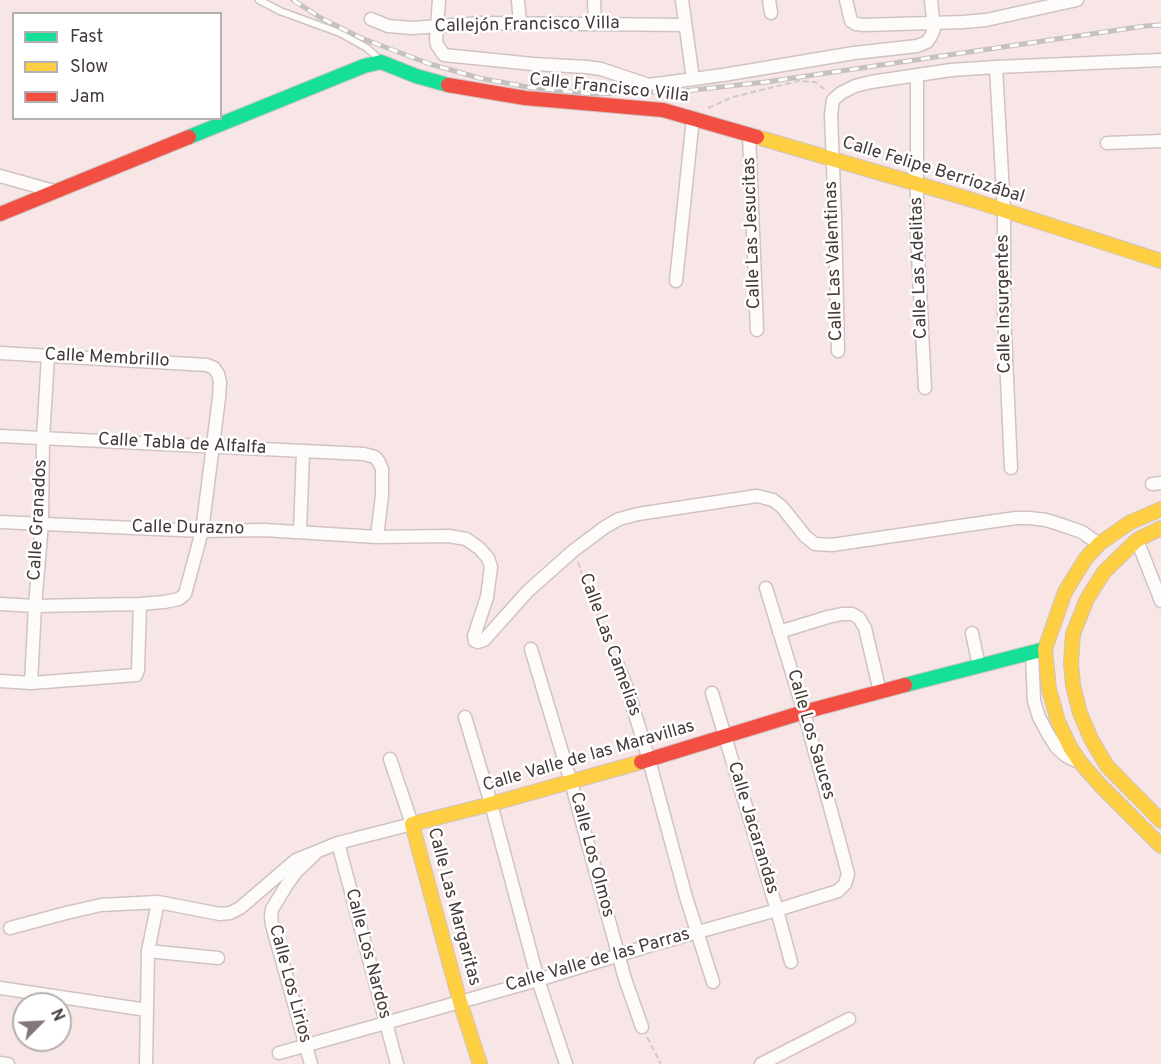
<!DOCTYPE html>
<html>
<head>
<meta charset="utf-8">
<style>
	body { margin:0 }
	#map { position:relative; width:1161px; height:1064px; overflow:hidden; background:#f7e6e5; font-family:Overpass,sans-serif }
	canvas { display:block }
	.legend { position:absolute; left:12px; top:12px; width:210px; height:108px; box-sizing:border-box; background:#fff; border:2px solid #b5b0b0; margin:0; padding:8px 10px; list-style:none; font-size:18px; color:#453a39 }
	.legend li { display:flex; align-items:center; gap:12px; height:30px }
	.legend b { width:30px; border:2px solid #b5b0b0 }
	.north { position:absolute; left:12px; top:992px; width:60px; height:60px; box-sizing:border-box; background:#fff; border:2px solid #b5b0b0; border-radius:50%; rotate:66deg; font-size:16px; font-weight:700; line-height:24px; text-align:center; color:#453a39 }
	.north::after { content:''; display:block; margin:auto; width:21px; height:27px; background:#837675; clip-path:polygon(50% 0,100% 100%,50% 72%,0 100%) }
</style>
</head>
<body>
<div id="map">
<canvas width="1161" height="1064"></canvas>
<ul class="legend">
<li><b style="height:8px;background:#16e098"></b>Fast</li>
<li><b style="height:8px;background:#ffcf43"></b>Slow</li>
<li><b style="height:8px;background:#f24e42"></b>Jam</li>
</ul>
<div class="north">N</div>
</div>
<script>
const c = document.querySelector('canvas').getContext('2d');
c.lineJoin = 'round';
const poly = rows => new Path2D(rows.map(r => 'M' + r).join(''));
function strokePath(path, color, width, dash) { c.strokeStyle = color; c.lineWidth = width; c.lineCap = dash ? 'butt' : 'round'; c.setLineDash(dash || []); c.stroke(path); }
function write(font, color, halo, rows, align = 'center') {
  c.font = font + ' Overpass,sans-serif'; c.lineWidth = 5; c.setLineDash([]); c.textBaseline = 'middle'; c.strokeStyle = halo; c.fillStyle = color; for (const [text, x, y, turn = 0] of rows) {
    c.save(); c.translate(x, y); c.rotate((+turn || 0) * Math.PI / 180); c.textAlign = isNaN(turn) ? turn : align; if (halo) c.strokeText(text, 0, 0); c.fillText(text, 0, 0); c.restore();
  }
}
const path = poly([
	[708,108,733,97,798,81,815,82,827,91],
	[578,562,586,586,613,652],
	[647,1037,661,1064]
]);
const lane = poly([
	[259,0,280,11,340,33,367,48,379,59]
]);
const street = poly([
	[439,0,436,40,437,45,444,55,533,64,587,67,601,69,649,85,723,75,854,53,917,46,927,42,931,36,934,29,931,0],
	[518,0,520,24],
	[594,0,595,24],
	[682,0,693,79],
	[769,0,771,13],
	[846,0,851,21,856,24,864,25,963,22,986,20,1077,0],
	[371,19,388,26,412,28,482,23,685,25],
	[996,67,1004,211,1004,312,1011,468],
	[917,76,917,234,925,388],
	[749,135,757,330],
	[1107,143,1161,141],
	[0,176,54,191],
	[676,281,693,118],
	[838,351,835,217,831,115,833,100,841,93,855,86,871,82,951,70,996,67,1161,60],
	[0,353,207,365,214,368,218,374,220,382,219,398,202,531,185,594,179,599,164,602,140,604,35,606,0,604],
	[0,436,364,454,375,457,379,462,382,469,382,495,377,537],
	[1152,484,1161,483],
	[0,522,202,531,264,530,377,537,449,536,466,539,479,548,488,558,491,567,487,597,474,636,475,641,478,642,484,640,528,591,573,551,605,527,619,519,638,514,671,509,757,496,773,500,782,507,805,536,815,544,832,545,960,526,1016,518,1030,518,1046,520,1065,526,1082,532,1099,544],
	[300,532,303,451],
	[1137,540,1161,601],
	[779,632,828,617,842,614,852,614,859,618,865,628,880,692],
	[972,633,979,666],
	[531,649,571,782,625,979,642,1027],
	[1032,653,1034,701,1039,717,1048,734,1057,748,1066,756,1076,761],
	[617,663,628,691,649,760,686,897,713,982],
	[0,681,31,683,136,675,138,670,140,604],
	[31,683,35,606,42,523,43,438,48,356],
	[712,693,777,910,791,962],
	[465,717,491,804,538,980,566,1064],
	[338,843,397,1064],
	[10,928,66,913,101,905,158,902,220,914,230,913,240,908,296,860,338,843,412,824,390,759],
	[148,951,218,958],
	[0,988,147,1010],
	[279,1053,538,980,655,944,777,910,838,891,845,884,848,874,839,840,804,712,766,588],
	[0,1063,8,1064],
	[146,1064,148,951,158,902],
	[311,1064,272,925,271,917,272,909,288,883,296,872,314,855],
	[761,1064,849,1019]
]);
const fast = poly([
	[189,137,364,66,381,62,416,76,448,85],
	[905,685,1045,649]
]);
const slow = poly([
	[757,137,969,199,1161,261],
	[1161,509,1129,523,1099,544,1086,558,1065,592,1045,649,1049,689,1058,721,1070,747,1080,762,1100,785,1161,846],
	[1161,528,1137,540,1104,572,1087,599,1073,634,1071,663,1073,685,1080,713,1091,739,1107,766,1161,821],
	[480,1064,460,1002,412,824,491,804,641,762]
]);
const jam = poly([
	[448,85,525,98,663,110,757,137],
	[0,214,189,137],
	[641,762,804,712,905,685]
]);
const rail = poly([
	[293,0,321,18,361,38,430,64,479,78,533,88,593,94,684,91,766,82,1145,26,1161,25]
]);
const streetNames = [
	["Callejón Francisco Villa",527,26,-1],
	["Calle Francisco Villa",609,89,6],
	["Calle Felipe Berriozábal",933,171,17],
	["Calle Las Jesucitas",753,233,-92],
	["Calle Las Valentinas",835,261,-92],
	["Calle Las Adelitas",920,268,-92],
	["Calle Insurgentes",1005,304,-91],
	["Calle Membrillo",107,359,3],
	["Calle Tabla de Alfalfa",182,445,3],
	["Calle Granados",39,520,-87],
	["Calle Durazno",188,529,1],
	["Calle Las Camelias",609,645,70],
	["Calle Los Sauces",810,735,74],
	["Calle Valle de las Maravillas",589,757,-16],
	["Calle Jacarandas",752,828,73],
	["Calle Los Olmos",591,855,75],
	["Calle Las Margaritas",453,907,75],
	["Calle Los Nardos",367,954,75],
	["Calle Valle de las Parras",598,961,-16],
	["Calle Los Lirios",289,984,75]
];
strokePath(lane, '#d0c3c2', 9);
strokePath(street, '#d0c3c2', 15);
strokePath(fast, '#d0c3c2', 16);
strokePath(slow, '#d0c3c2', 16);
strokePath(jam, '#d0c3c2', 16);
strokePath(path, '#d1caca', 2, [6, 3]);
strokePath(lane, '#fefbfb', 6);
strokePath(street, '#fefbfb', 12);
strokePath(fast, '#16e098', 14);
strokePath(slow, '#ffcf43', 14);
strokePath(jam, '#f24e42', 14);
strokePath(rail, '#c6c1c1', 5);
strokePath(rail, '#fff', 3, [9]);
write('18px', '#453a39', '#fff', streetNames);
</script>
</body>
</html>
